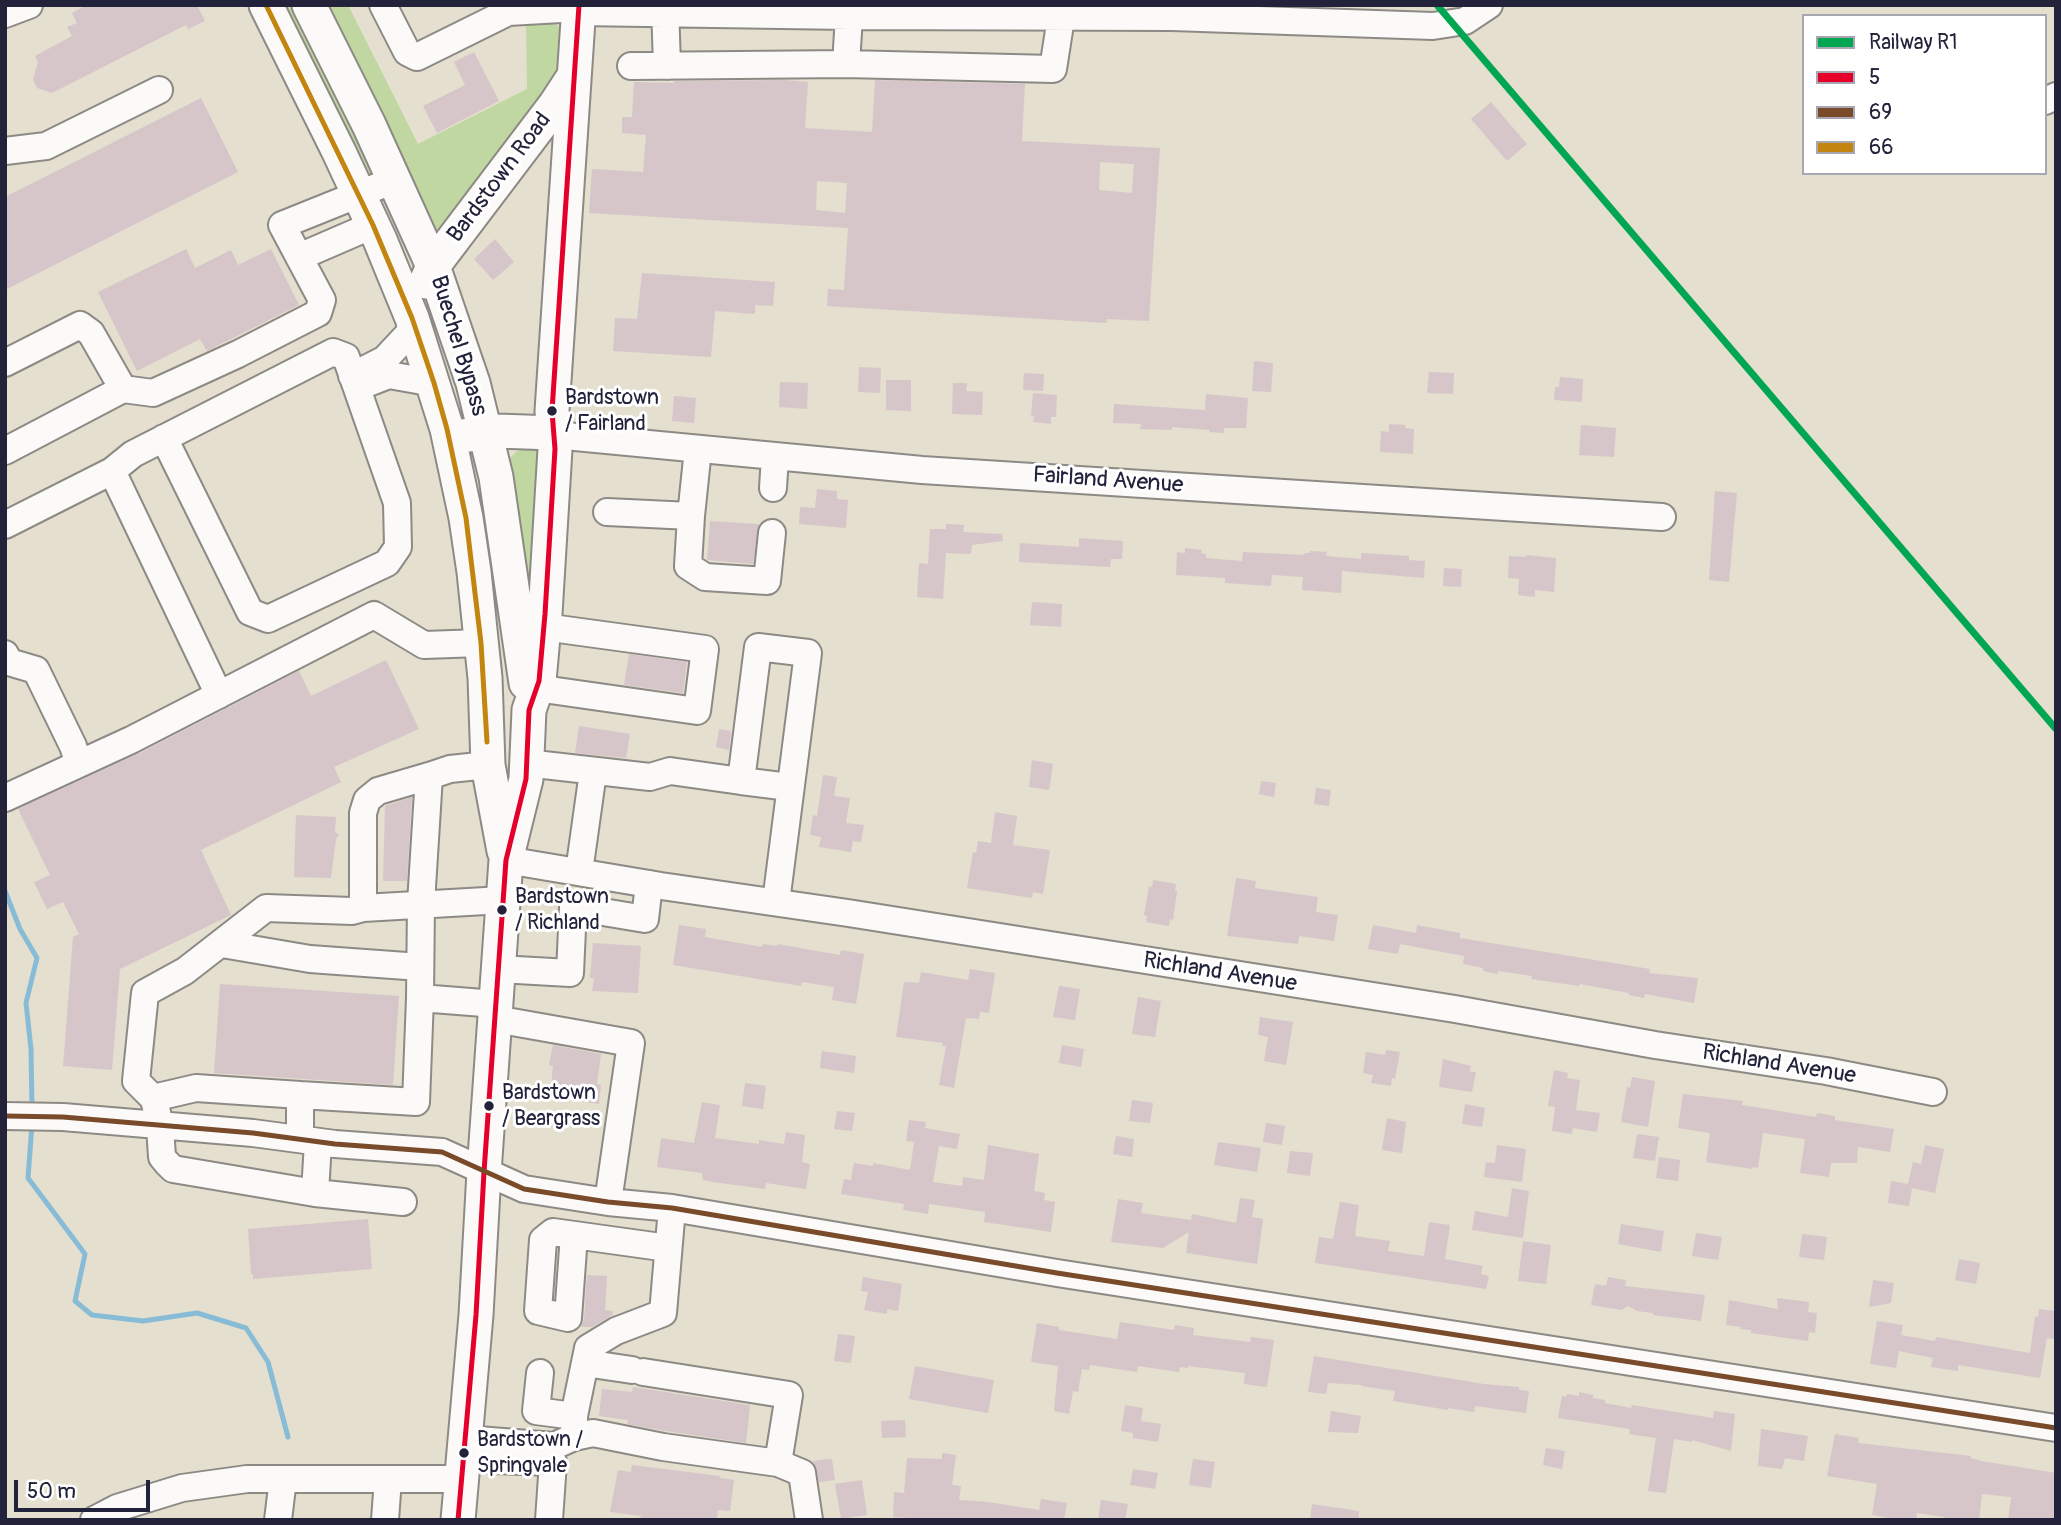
<!DOCTYPE html>
<html>
<head>
<meta charset="utf-8">
<style>
	body { margin:0 }
	#map { position:relative; width:2061px; height:1525px; overflow:hidden; background:#e4dfce; font-family:Pangolin,sans-serif }
	canvas { display:block }
	.frame { position:absolute; inset:0; border:7px solid #22223b; pointer-events:none }
	.legend { position:absolute; left:1802px; top:14px; width:245px; height:161px; box-sizing:border-box; background:#fff; border:2px solid #a7a7b1; margin:0; padding:9px 12px; list-style:none; font-size:21px; color:#22223b }
	.legend li { display:flex; align-items:center; gap:14px; height:35px }
	.legend b { width:35px; border:2px solid #a7a7b1 }
	.scale { position:absolute; left:14px; top:1480px; width:136px; height:32px; box-sizing:border-box; border:4px solid #22223b; border-top:0; padding-left:9px; font-size:21px; line-height:24px; white-space:nowrap; color:#22223b; -webkit-text-stroke:5px #fff; paint-order:stroke }
</style>
</head>
<body>
<div id="map">
<canvas width="2061" height="1525"></canvas>
<div class="frame"></div>
<ul class="legend">
<li><b style="height:9px;background:#00a651"></b>Railway R1</li>
<li><b style="height:9px;background:#e4002b"></b>5</li>
<li><b style="height:9px;background:#7a4b2a"></b>69</li>
<li><b style="height:9px;background:#c2850f"></b>66</li>
</ul>
<div class="scale">50 m</div>
</div>
<script>
const c = document.querySelector('canvas').getContext('2d');
c.lineJoin = 'round';
function fill(path, color) { c.fillStyle = color; c.fill(path, 'evenodd'); }
const poly = rows => new Path2D(rows.map(r => 'M' + r).join(''));
function strokePath(path, color, width, dash) { c.strokeStyle = color; c.lineWidth = width; c.lineCap = dash ? 'butt' : 'round'; c.setLineDash(dash || []); c.stroke(path); }
function write(font, color, halo, rows, align = 'center') {
  c.font = font + ' Pangolin,sans-serif'; c.lineWidth = 6; c.setLineDash([]); c.textBaseline = 'middle'; c.strokeStyle = halo; c.fillStyle = color; for (const [text, x, y, turn = 0] of rows) {
    c.save(); c.translate(x, y); c.rotate((+turn || 0) * Math.PI / 180); c.textAlign = isNaN(turn) ? turn : align; if (halo) c.strokeText(text, 0, 0); c.fillText(text, 0, 0); c.restore();
  }
}
const green = poly([
	[280,5,294,5,348,103,375,178,364,177],
	[328,5,348,5,418,144,527,89,526,24,543,20,554,23,561,28,559,62,553,86,443,231,431,227],
	[528,448,540,450,530,607,509,459,517,451]
]);
const stream = poly([
	[5,891,20,929,37,958,26,1003,31,1049,32,1108],
	[32,1124,28,1178,85,1254,75,1301,92,1315,143,1321,197,1313,246,1328,268,1362,288,1437]
]);
const building = poly([
	[87,5,197,5,205,21,188,29,186,25,52,93,37,88,33,80,38,62,35,56,72,36,67,27,77,23,72,13],
	[474,52,499,101,437,133,423,106,465,85,454,62],
	[785,80,808,82,805,128,872,132,875,80,1025,84,1022,141,1160,148,1149,321,1107,319,1107,323,827,306,828,289,844,290,848,228,589,213,592,169,643,172,646,135,622,133,622,117,632,117,634,82,674,83,674,81],
	[1100,162,1134,164,1132,193,1099,190],
	[817,181,847,183,845,213,816,210],
	[201,98,238,172,5,290,5,197],
	[1491,102,1527,144,1507,161,1471,119],
	[495,239,514,262,493,280,474,259],
	[186,249,195,268,231,250,238,265,271,249,299,305,207,351,200,339,137,371,98,292],
	[642,273,775,282,773,306,755,305,755,314,715,311,711,357,613,351,615,318,637,319],
	[1254,361,1273,363,1271,392,1252,391],
	[859,367,881,368,880,393,858,392],
	[1429,372,1454,373,1453,394,1427,393],
	[1024,373,1044,374,1043,391,1023,390],
	[1560,377,1583,379,1582,402,1554,400,1555,387,1559,387],
	[886,380,911,380,911,411,886,410],
	[780,382,808,383,807,409,779,407],
	[953,383,967,383,966,391,983,392,982,415,952,414],
	[1033,393,1057,395,1056,417,1051,417,1051,424,1033,422,1034,416,1031,416],
	[1206,394,1248,398,1246,428,1224,428,1224,433,1209,432,1210,430,1172,427,1172,430,1140,429,1141,424,1113,423,1114,404,1205,410],
	[674,396,696,398,694,423,672,421],
	[1389,424,1405,425,1405,428,1414,429,1413,454,1380,452,1381,431,1389,432],
	[1581,425,1616,428,1614,457,1579,455],
	[817,489,837,491,837,499,848,500,846,528,799,524,800,507,815,508],
	[1715,491,1737,493,1729,582,1709,580],
	[710,521,759,524,753,564,707,560],
	[946,524,964,525,963,532,1002,534,1003,541,972,545,971,554,946,553,943,599,917,597,919,563,928,564,930,529,946,529],
	[1079,538,1123,541,1122,559,1111,559,1110,567,1019,562,1020,543,1079,547],
	[1185,548,1202,550,1201,553,1206,554,1206,558,1242,561,1243,552,1304,555,1305,553,1310,553,1310,551,1327,552,1326,556,1361,559,1361,553,1409,556,1409,560,1425,561,1424,578,1342,571,1341,593,1302,590,1303,577,1272,575,1271,586,1225,583,1225,578,1176,575,1177,552,1185,553],
	[1526,555,1556,558,1554,592,1535,590,1535,597,1518,595,1519,579,1508,578,1509,556,1526,557],
	[1444,568,1462,569,1461,587,1443,586],
	[1032,602,1062,604,1061,627,1030,625],
	[629,654,687,662,683,693,624,685],
	[386,660,419,729,334,767,341,782,201,850,231,915,120,969,112,1070,63,1066,73,937,79,934,63,902,47,909,34,882,50,875,18,809,138,754,299,671,311,696],
	[579,726,630,734,626,758,575,753],
	[719,729,731,731,729,750,716,747],
	[1032,760,1053,764,1049,790,1029,787],
	[823,775,837,777,834,796,850,798,846,823,864,825,861,842,853,841,851,852,819,847,821,837,810,835,813,815,817,816],
	[1261,781,1276,783,1274,797,1259,794],
	[1316,788,1331,790,1329,806,1314,804],
	[412,797,407,881,383,881,385,806],
	[995,812,1017,816,1013,845,1050,850,1043,894,1033,892,1032,898,967,888,973,852,976,853,978,841,991,843],
	[296,815,336,817,335,832,339,835,336,839,331,878,294,877],
	[1236,878,1256,881,1255,888,1318,897,1316,912,1338,915,1334,941,1299,936,1298,944,1227,936],
	[1153,880,1176,884,1175,891,1177,891,1173,920,1170,919,1169,926,1146,922,1147,916,1144,915,1149,886,1152,887],
	[679,925,706,929,705,937,762,947,763,944,777,946,777,944,840,955,841,950,864,954,856,1004,832,1000,834,987,802,982,801,986,673,965],
	[1373,925,1416,933,1417,925,1460,933,1460,938,1650,969,1649,973,1698,978,1694,1003,1645,994,1644,998,1629,995,1629,993,1580,984,1579,986,1531,979,1532,976,1498,971,1498,974,1483,971,1483,968,1463,964,1464,956,1400,944,1398,954,1368,949],
	[593,943,641,946,638,993,592,991,594,978,590,978],
	[970,969,995,973,989,1013,980,1012,979,1019,966,1018,954,1088,939,1085,946,1046,942,1046,943,1043,896,1037,904,982,919,983,921,972,968,980],
	[220,984,399,996,393,1085,214,1073],
	[1059,986,1080,989,1075,1020,1053,1017],
	[1138,997,1161,1001,1155,1037,1132,1034],
	[1260,1017,1293,1022,1286,1065,1264,1061,1268,1037,1258,1035],
	[553,1045,601,1054,597,1084,601,1085,599,1104,578,1101,580,1090,551,1086,553,1066,549,1065],
	[1062,1045,1084,1049,1081,1067,1059,1063],
	[1386,1050,1400,1052,1395,1079,1392,1078,1391,1086,1371,1083,1373,1075,1363,1073,1366,1052,1385,1055],
	[822,1051,856,1056,854,1073,820,1068],
	[1443,1059,1471,1066,1470,1072,1476,1072,1472,1092,1439,1087],
	[1554,1070,1568,1073,1567,1078,1580,1080,1576,1110,1600,1113,1597,1132,1573,1128,1572,1134,1552,1131,1555,1107,1548,1106],
	[1632,1077,1655,1081,1648,1127,1621,1122,1627,1087,1630,1088],
	[745,1083,766,1086,763,1109,742,1106],
	[1683,1094,1743,1101,1742,1105,1816,1117,1817,1113,1835,1116,1835,1120,1894,1129,1890,1152,1858,1147,1857,1163,1831,1163,1829,1177,1800,1173,1805,1139,1763,1133,1758,1168,1753,1167,1752,1169,1706,1162,1710,1133,1678,1128],
	[1132,1100,1153,1103,1150,1123,1129,1121],
	[702,1102,720,1105,715,1138,759,1144,759,1140,784,1144,786,1132,805,1135,802,1162,810,1164,806,1189,766,1183,765,1189,713,1182,703,1180,702,1173,657,1167,661,1138,694,1143],
	[1465,1104,1485,1108,1482,1127,1462,1124],
	[837,1111,855,1113,852,1131,834,1129],
	[1387,1118,1406,1122,1402,1153,1382,1150],
	[909,1120,926,1122,925,1128,960,1134,957,1149,939,1146,933,1182,962,1186,963,1177,984,1180,988,1145,1039,1154,1034,1191,1045,1193,1044,1200,1055,1202,1051,1232,984,1222,985,1212,929,1204,928,1214,903,1210,904,1204,841,1194,844,1179,851,1180,854,1163,873,1166,873,1163,910,1170,914,1142,906,1141],
	[1266,1123,1285,1126,1282,1145,1263,1142],
	[1637,1134,1659,1137,1655,1161,1633,1158],
	[1116,1136,1134,1139,1132,1157,1113,1154],
	[1218,1142,1261,1148,1257,1172,1214,1165],
	[1497,1145,1526,1149,1522,1182,1484,1177,1486,1162,1495,1163],
	[1925,1145,1944,1149,1935,1193,1912,1188,1909,1206,1888,1203,1891,1181,1908,1184,1913,1162,1921,1164],
	[1290,1151,1313,1153,1310,1176,1287,1173],
	[1659,1157,1680,1160,1678,1181,1656,1178],
	[1512,1188,1529,1191,1523,1238,1472,1230,1475,1211,1508,1217],
	[1240,1198,1255,1200,1252,1217,1263,1219,1257,1264,1186,1253,1189,1232,1163,1248,1111,1242,1118,1199,1143,1203,1141,1213,1191,1220,1192,1214,1236,1223],
	[1340,1202,1359,1205,1355,1236,1390,1241,1388,1251,1424,1256,1429,1222,1450,1225,1445,1259,1483,1266,1481,1274,1489,1276,1486,1289,1315,1263,1319,1237,1333,1239],
	[368,1219,372,1269,253,1279,253,1274,251,1274,248,1229],
	[1621,1224,1664,1231,1661,1252,1618,1244],
	[1696,1233,1722,1237,1718,1260,1692,1256],
	[1802,1234,1827,1237,1824,1260,1799,1257],
	[1523,1241,1551,1245,1546,1284,1518,1281],
	[1959,1259,1980,1263,1976,1284,1955,1280],
	[587,1275,607,1276,605,1310,613,1311,613,1315,592,1327,581,1327,584,1319],
	[863,1277,902,1284,898,1311,887,1309,887,1314,864,1310,868,1292,861,1291],
	[1608,1277,1626,1280,1625,1286,1705,1295,1701,1321,1653,1315,1653,1313,1637,1311,1628,1306,1621,1310,1591,1305,1595,1284,1606,1286],
	[1873,1280,1894,1283,1891,1303,1869,1307],
	[1777,1298,1809,1302,1808,1312,1817,1313,1815,1333,1809,1332,1808,1341,1751,1333,1751,1330,1740,1329,1741,1327,1726,1325,1729,1300,1778,1309],
	[2039,1309,2056,1311,2054,1339,2047,1338,2040,1378,1958,1365,1958,1371,1931,1367,1933,1358,1899,1351,1896,1368,1870,1364,1877,1321,1903,1325,1901,1335,1935,1341,1936,1337,2030,1353,2035,1316,2038,1317],
	[1120,1322,1174,1330,1175,1325,1194,1328,1193,1335,1250,1342,1251,1337,1274,1340,1267,1387,1244,1384,1245,1373,1188,1366,1188,1368,1180,1367,1179,1372,1138,1366,1137,1372,1090,1365,1089,1370,1082,1369,1078,1392,1073,1391,1069,1414,1054,1411,1058,1366,1031,1362,1037,1323,1059,1327,1059,1330,1117,1339],
	[838,1334,855,1336,851,1363,834,1361],
	[1314,1356,1484,1384,1519,1387,1519,1390,1529,1391,1526,1413,1475,1406,1474,1412,1448,1408,1448,1410,1393,1401,1395,1391,1361,1386,1362,1385,1328,1383,1326,1394,1308,1392],
	[915,1366,994,1380,988,1413,909,1399],
	[633,1387,750,1405,746,1443,666,1431,627,1424,628,1420,599,1416,602,1389,632,1392],
	[1579,1392,1593,1395,1593,1398,1605,1400,1605,1403,1631,1408,1632,1405,1713,1418,1714,1411,1735,1414,1731,1451,1692,1440,1692,1442,1674,1439,1666,1493,1648,1491,1656,1438,1629,1434,1630,1429,1558,1418,1562,1396,1566,1397,1567,1394,1579,1396],
	[1125,1405,1143,1408,1141,1421,1161,1424,1158,1442,1133,1438,1133,1433,1121,1431],
	[1331,1411,1361,1416,1358,1433,1328,1432],
	[905,1420,906,1437,882,1438,881,1421],
	[1761,1429,1808,1436,1804,1461,1785,1458,1782,1469,1758,1466],
	[1835,1434,1859,1438,1858,1443,1971,1456,1971,1458,1981,1461,2056,1473,2056,1520,2008,1520,2011,1497,1982,1494,1979,1520,1944,1520,1944,1517,1917,1513,1916,1520,1898,1520,1872,1515,1877,1484,1827,1476],
	[1546,1448,1565,1451,1562,1469,1543,1465],
	[942,1453,956,1455,952,1485,961,1486,959,1500,988,1502,1039,1510,1041,1499,1067,1503,1064,1520,946,1520,893,1517,894,1492,904,1493,907,1458,942,1459],
	[828,1459,832,1459,835,1480,819,1482,813,1461],
	[1193,1459,1215,1462,1211,1488,1189,1485],
	[632,1465,720,1476,720,1478,734,1480,730,1511,718,1510,717,1520,640,1520,641,1516,610,1512,618,1470,631,1472],
	[1133,1469,1158,1473,1155,1489,1130,1485],
	[862,1480,867,1515,841,1519,835,1484],
	[1101,1500,1128,1504,1125,1520,1098,1520],
	[1312,1504,1359,1511,1359,1520,1310,1520]
]);
const minor = poly([
	[383,5,407,52,417,57,508,12,579,8],
	[665,5,667,66],
	[578,12,849,16,1172,17,1433,26,1465,21,1489,5],
	[5,14,29,5],
	[849,16,846,64,1053,69,1063,5],
	[631,66,846,64],
	[2045,101,2056,96],
	[5,151,46,146,159,90],
	[299,257,373,225],
	[5,363,80,325,91,333,123,389],
	[352,376,385,359,415,327],
	[358,387,389,375,434,383],
	[554,433,575,437,922,470,1662,517],
	[5,451,123,389,153,393,238,354,318,313,322,300,282,225,394,180],
	[112,471,133,454,333,352,346,357,397,503,398,547,387,563,268,619,250,612,164,438],
	[773,488,775,456],
	[607,512,691,516,698,449],
	[691,516,688,566,705,577,767,581,772,533],
	[5,525,112,471,219,695],
	[5,654,9,662,36,670,73,746,79,764],
	[536,688,697,711,705,649,544,627],
	[526,763,650,777,670,771,741,781,758,647,808,653,776,902],
	[741,781,789,787],
	[5,798,131,740,374,615,424,645,481,643],
	[506,860,661,886,848,913,1455,1009,1655,1045,1826,1071,1933,1092],
	[579,872,593,772],
	[363,908,503,900],
	[222,944,310,959,420,967],
	[499,969,570,973,573,907,645,919,649,884],
	[420,998,421,903,429,776],
	[495,1019,631,1043,608,1202],
	[300,1095,416,1102,420,998,496,1004],
	[153,1098,196,1088,300,1095,300,1139],
	[5,1116,63,1117,253,1133,335,1144,442,1152,524,1189,608,1202,672,1208,1057,1273,2056,1428],
	[318,1142,315,1193,403,1202],
	[315,1193,173,1169,167,1163,162,1157,160,1126,154,1099,136,1081,145,993,185,971,266,908,352,911,363,908,363,813,367,800,378,791,429,776,450,769,488,765],
	[574,1235,568,1318,538,1311,543,1240,553,1232,668,1248],
	[585,1363,632,1370],
	[643,1372,789,1395,778,1463],
	[540,1373,536,1411,574,1416],
	[574,1437,574,1416,588,1348,616,1331,663,1313,672,1208],
	[465,1439,554,1446,574,1437,593,1433,663,1447,778,1463,802,1473,809,1520],
	[463,1459,553,1462,549,1520],
	[94,1520,117,1508,182,1488,247,1479,461,1479],
	[278,1520,283,1479],
	[385,1520,388,1479]
]);
const major = poly([
	[266,5,339,152,380,240,412,318,447,429,466,518,474,572,485,678,488,765,504,851],
	[309,5,369,125,433,266,473,383,496,477,526,683],
	[426,282,433,266,555,105,572,79],
	[462,436,497,431,554,433],
	[458,1520,476,1315,484,1172,506,860,526,779,529,710,539,681,545,614,555,449,552,411,579,5]
]);
const bus1 = poly([
	[458,1520,476,1315,484,1172,506,860,526,779,529,710,539,681,545,614,555,449,552,411,579,5]
]);
const bus2 = poly([
	[5,1116,63,1117,253,1133,335,1144,442,1152,524,1189,608,1202,672,1208,1057,1273,2056,1428]
]);
const bus3 = poly([
	[266,5,373,225,412,318,434,383,447,429,466,518,481,643,487,742]
]);
const rail1 = poly([
	[1437,5,2056,729]
]);
const markers = [
	[552,411,6,"#22223b"],
	[502,910,6,"#22223b"],
	[489,1106,6,"#22223b"],
	[464,1453,6,"#22223b"]
];
const busNames = [
	["Bardstown",565,399],
	["/ Fairland",565,425],
	["Bardstown",515,898],
	["/ Richland",515,924],
	["Bardstown",502,1094],
	["/ Beargrass",502,1120],
	["Bardstown /",477,1441],
	["Springvale",477,1467]
];
const streetNames = [
	["Bardstown Road",500,178,-53],
	["Buechel Bypass",458,346,73],
	["Fairland Avenue",1108,481,4],
	["Richland Avenue",1220,973,9],
	["Richland Avenue",1779,1065,9]
];
fill(green, '#c1d7a2');
strokePath(stream, '#88bcd6', 5);
fill(building, '#d6c6ca');
strokePath(minor, '#8d8a85', 30);
strokePath(major, '#8d8a85', 37);
strokePath(minor, '#fbfaf8', 26);
strokePath(major, '#fbfaf8', 33);
strokePath(bus1, '#e4002b', 5);
strokePath(bus2, '#7a4b2a', 5);
strokePath(bus3, '#c2850f', 5);
strokePath(rail1, '#00a651', 7);
for (const [x, y, r, color] of markers) { const dot = new Path2D(); dot.arc(x, y, r, 0, 2 * Math.PI); c.fillStyle = color; c.fill(dot); strokePath(dot, '#fff', 2.5); }
write('21px', '#22223b', '#fff', busNames, 'left');
write('23px', '#22223b', '#fff', streetNames);
</script>
</body>
</html>
